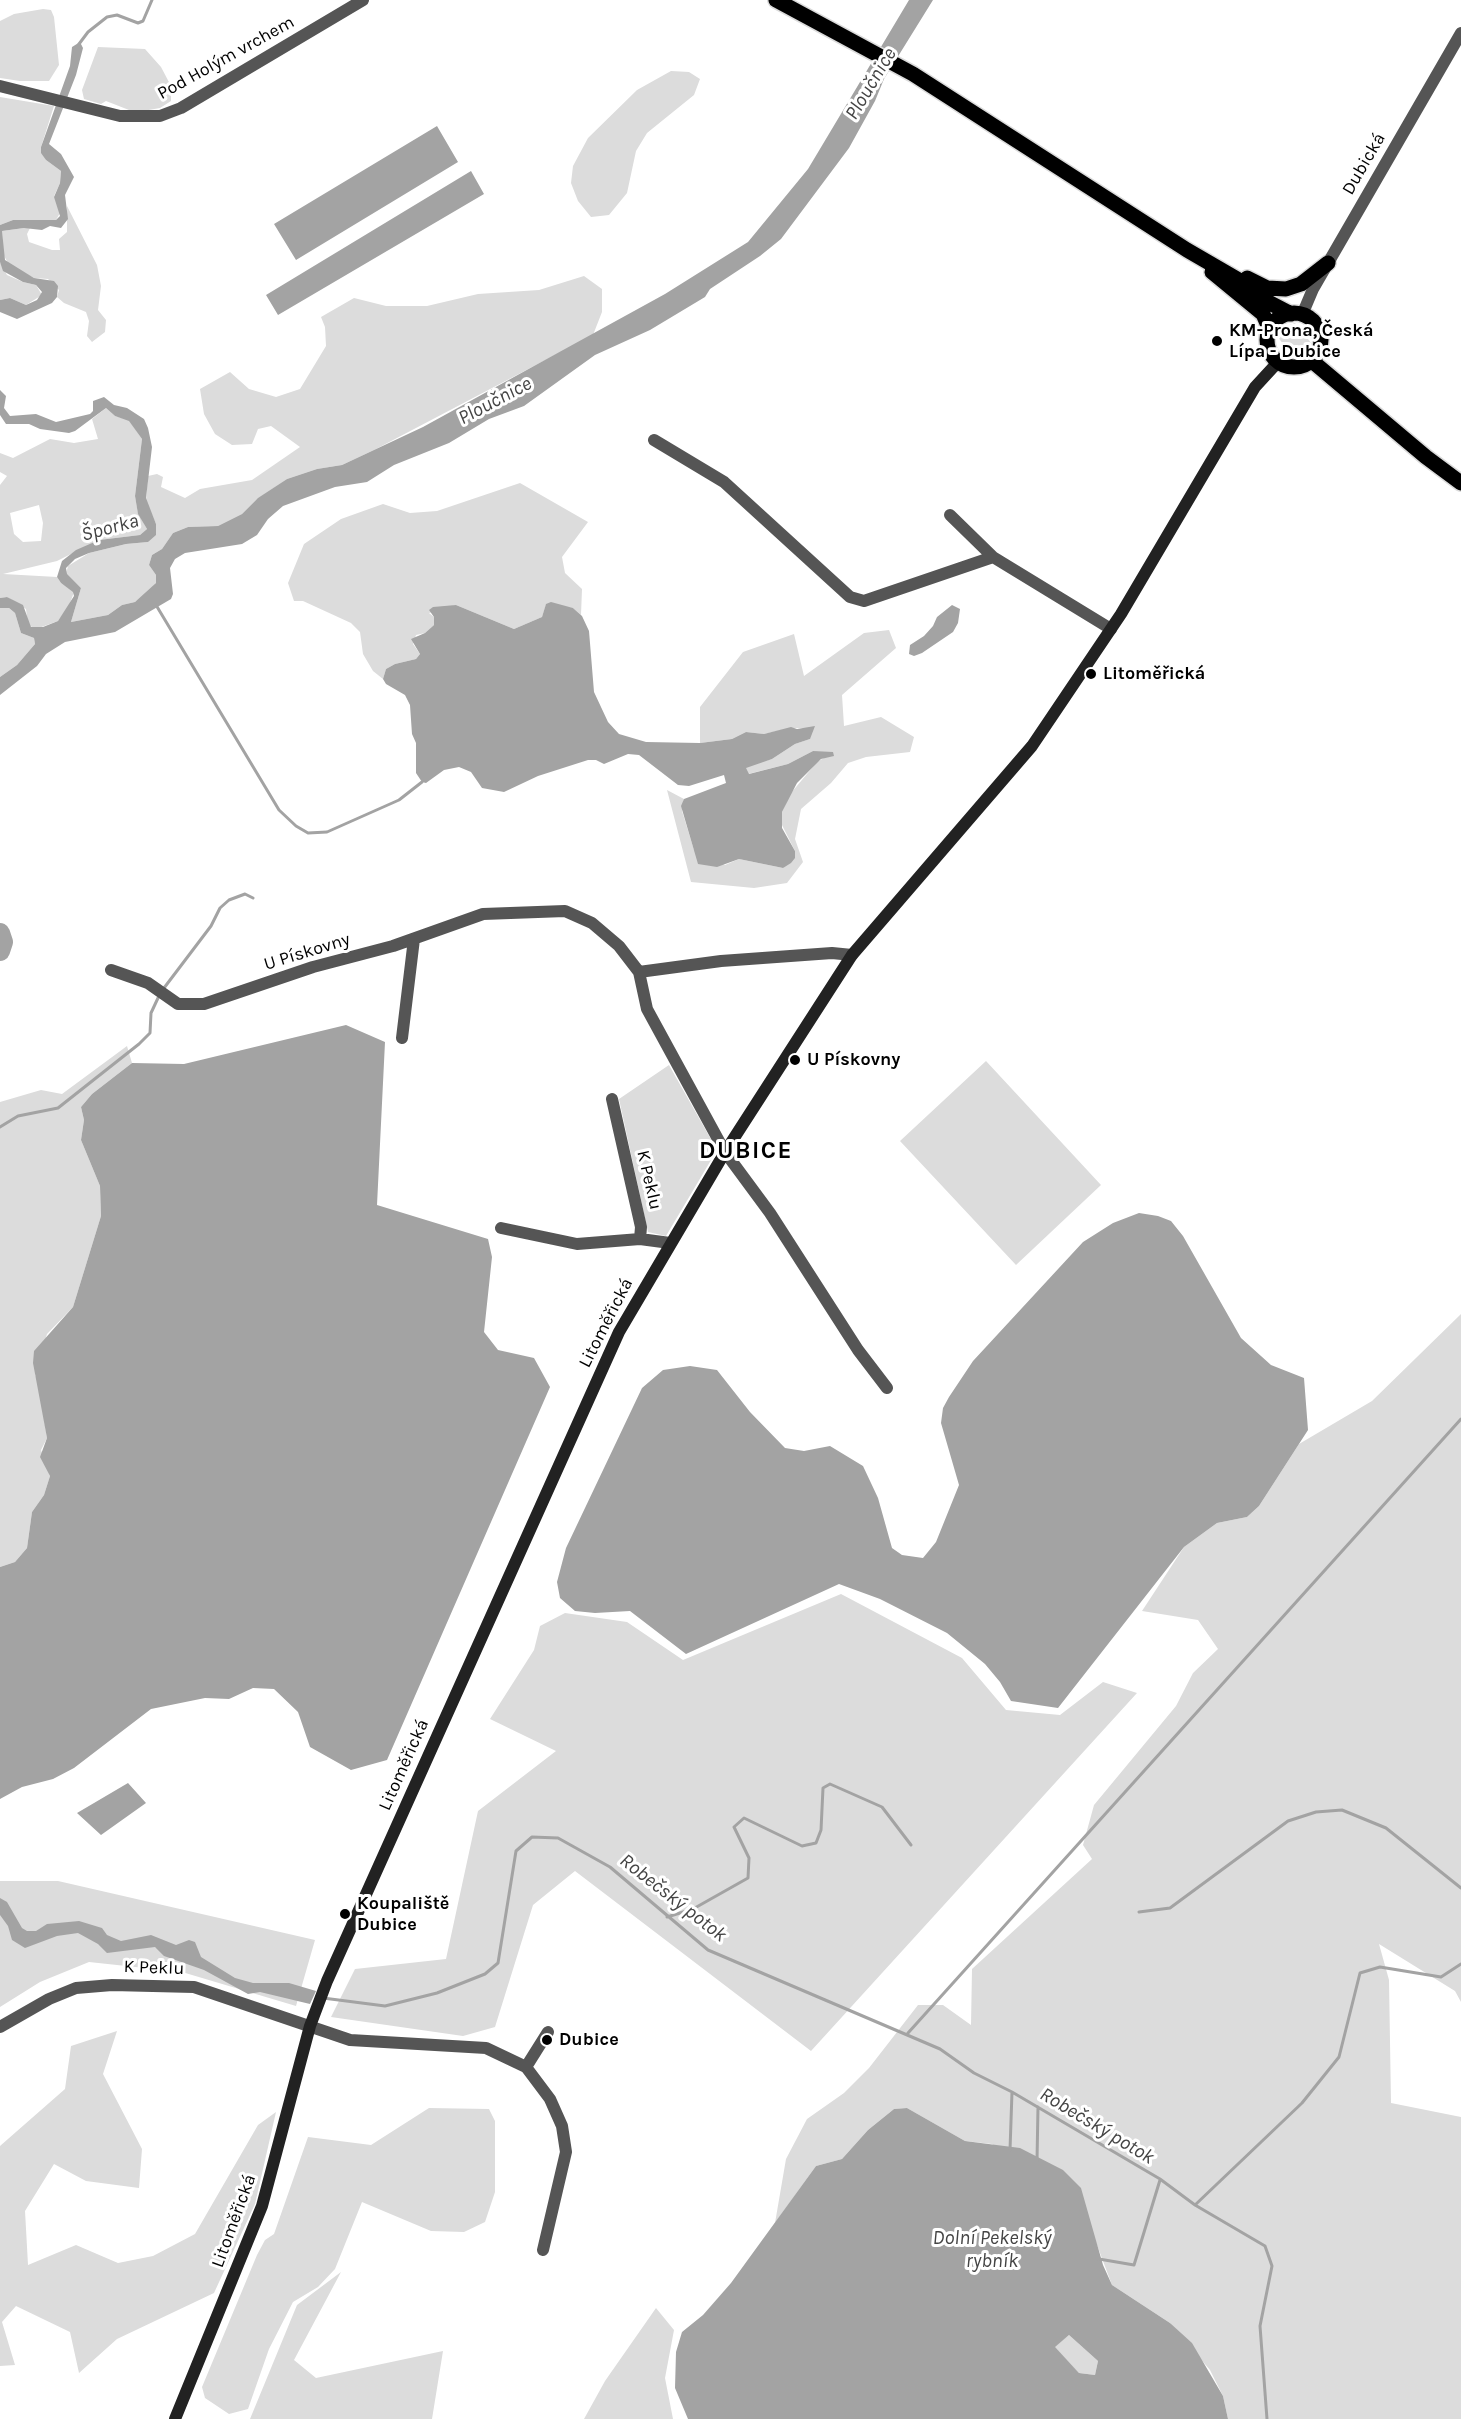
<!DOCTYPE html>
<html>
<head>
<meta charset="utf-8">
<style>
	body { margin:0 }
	canvas { display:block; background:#fff }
</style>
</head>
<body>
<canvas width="1461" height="2419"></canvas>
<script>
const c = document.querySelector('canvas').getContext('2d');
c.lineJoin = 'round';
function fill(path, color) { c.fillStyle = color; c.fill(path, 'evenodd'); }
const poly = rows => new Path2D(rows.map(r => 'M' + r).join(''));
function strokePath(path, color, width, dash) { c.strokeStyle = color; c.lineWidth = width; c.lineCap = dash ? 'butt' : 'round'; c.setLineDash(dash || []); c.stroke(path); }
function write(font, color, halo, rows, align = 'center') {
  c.font = font + ' Karla,sans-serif'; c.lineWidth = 6; c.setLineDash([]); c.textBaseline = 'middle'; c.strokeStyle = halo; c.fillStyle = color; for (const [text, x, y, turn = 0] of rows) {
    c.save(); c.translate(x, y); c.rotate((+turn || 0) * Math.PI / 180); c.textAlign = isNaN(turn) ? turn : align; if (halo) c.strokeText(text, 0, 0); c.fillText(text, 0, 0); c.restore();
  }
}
const green = poly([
	[43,9,51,10,54,17,59,65,49,81,20,81,0,78,0,21,14,14],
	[98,47,145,49,161,67,171,86,171,101,160,108,143,111,129,110,106,101,101,104,84,99,82,90],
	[671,71,689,72,700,79,694,95,647,133,636,151,627,193,609,215,591,217,578,201,571,183,573,166,588,138,637,90],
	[0,97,54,106,41,147,46,160,61,171,60,183,54,196,60,213,56,220,13,220,0,225],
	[67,206,97,265,101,286,98,310,106,320,105,332,92,342,87,336,89,321,86,312,64,303,57,297,59,290,48,279,34,278,23,272,8,263,3,254,2,231,24,228,30,228,27,234,29,242,52,250,60,250,59,239,67,232],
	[0,262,7,275,23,282,36,285,42,295,26,305,10,298,0,300],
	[584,276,602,289,602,312,593,335,376,449,342,465,317,469,287,479,256,500,242,514,218,526,188,527,173,533,162,549,152,555,149,565,156,575,156,583,148,593,135,602,122,605,108,615,71,622,81,588,66,574,68,566,89,553,126,544,148,542,156,524,146,501,148,476,157,474,163,477,161,487,185,498,200,489,252,480,300,447,271,426,258,429,252,444,232,445,215,434,204,414,200,389,230,372,249,389,276,397,300,389,326,346,325,327,321,317,354,298,386,306,427,306,478,294,539,290],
	[1295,323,1312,344,1305,355,1294,358,1277,336,1284,327],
	[106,408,115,416,129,420,142,439,135,496,138,513,147,529,140,535,99,540,57,561,3,574,57,577,61,583,74,592,69,606,58,621,36,629,28,625,26,609,7,597,0,598,0,485,7,476,0,472,0,453,13,458,50,439,74,443,98,439,92,419],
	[39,505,43,523,41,541,23,542,14,534,10,513],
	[520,483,588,522,562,557,565,573,582,589,581,615,573,608,546,605,542,617,514,629,456,605,429,613,434,617,434,625,425,633,416,635,413,644,420,654,416,659,395,664,386,669,383,679,373,671,363,654,360,632,351,623,303,601,294,601,288,583,304,544,341,519,383,504,410,513,437,511],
	[0,608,9,608,15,613,21,633,34,638,35,644,17,665,0,677],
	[889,630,896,648,842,695,844,726,881,717,914,737,910,752,866,757,848,763,831,783,801,809,795,839,803,862,787,883,754,888,691,882,667,790,684,799,682,811,694,850,725,865,739,859,783,868,795,851,781,823,782,812,791,793,817,762,827,756,832,757,813,751,788,764,748,774,745,768,749,765,772,759,795,744,810,739,803,728,791,728,764,734,746,732,732,739,700,743,700,707,743,652,794,634,804,676,864,633],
	[127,1046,132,1063,92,1094,81,1107,84,1120,81,1140,100,1186,101,1216,73,1307,47,1334,35,1375,38,1380,47,1438,41,1450,50,1476,44,1495,32,1512,27,1548,15,1562,0,1567,0,1102,41,1090,62,1094],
	[986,1061,1101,1185,1016,1265,900,1141],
	[669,1065,717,1150,666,1236,648,1232,619,1099],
	[1461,1314,1461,2002,1455,1991,1379,1944,1389,1980,1391,2103,1461,2117,1461,2419,1228,2419,1223,2396,1210,2370,1170,2323,1112,2285,1091,2229,992,2144,965,2141,907,2108,894,2109,868,2130,842,2159,816,2166,775,2223,786,2159,807,2119,844,2093,869,2068,918,2005,943,2005,971,2025,972,1969,1092,1859,1083,1845,1094,1805,1176,1706,1193,1673,1218,1649,1198,1620,1142,1611,1184,1547,1217,1523,1247,1517,1259,1506,1299,1444,1372,1401],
	[841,1594,962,1658,1006,1710,1060,1715,1103,1682,1137,1693,811,2051,575,1871,533,1905,495,2027,463,2036,331,2017,355,1969,446,1959,478,1811,556,1751,490,1719,534,1650,540,1626,565,1613,627,1622,683,1660],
	[0,1881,58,1881,315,1940,296,2006,182,1972,89,1962,40,1982,0,2007],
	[117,2031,103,2074,142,2149,139,2188,86,2181,54,2164,25,2211,28,2265,76,2245,118,2263,153,2256,195,2234,258,2125,276,2112,255,2204,214,2293,117,2339,79,2373,70,2332,16,2306,2,2322,15,2365,0,2366,0,2146,65,2089,71,2046],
	[429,2108,489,2109,495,2121,495,2192,485,2222,464,2232,431,2231,362,2202,335,2269,318,2287,293,2302,269,2349,248,2409,229,2414,205,2398,202,2387,257,2255,265,2240,274,2234,308,2137,371,2145],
	[341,2272,294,2360,316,2378,443,2351,432,2419,250,2419,297,2305],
	[656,2308,674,2330,665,2378,673,2419,584,2419,605,2381],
	[1069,2335,1098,2361,1095,2375,1079,2373,1054,2347]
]);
const water = poly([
	[909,0,933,0,884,79,875,101,849,148,781,239,760,256,710,289,705,297,650,330,595,355,524,406,489,419,449,443,394,465,367,482,335,487,283,506,268,519,257,535,242,544,185,553,175,559,170,568,173,594,171,599,115,632,65,642,46,654,37,666,0,695,0,677,17,665,35,644,34,638,21,633,15,613,9,608,0,608,0,598,7,597,23,605,31,627,43,627,58,621,74,596,73,592,61,583,57,577,62,561,76,550,99,540,140,535,147,529,138,514,135,496,142,439,129,421,115,416,106,408,75,431,69,433,40,429,29,424,6,424,0,415,0,390,6,396,4,408,10,416,36,414,56,422,90,414,93,411,93,401,104,397,114,405,127,408,144,419,148,428,152,447,146,498,156,524,156,535,148,542,126,544,89,553,75,559,66,568,67,574,81,588,71,622,108,615,122,605,135,602,156,583,156,575,149,565,152,555,162,549,173,533,188,527,218,526,242,514,258,498,287,479,317,469,342,465,423,427,665,294,748,242,808,169],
	[80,42,83,48,76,75,49,144,61,154,74,177,65,195,68,219,61,228,50,226,42,230,24,228,2,231,5,260,34,278,54,281,58,286,57,297,52,303,17,319,0,312,0,300,10,298,26,305,37,300,42,292,36,285,23,282,3,271,0,262,0,225,13,220,56,220,60,216,54,197,60,183,61,171,46,160,41,153,41,147,70,66,72,47],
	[437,126,458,162,296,260,274,224],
	[471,171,484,194,278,315,266,295],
	[551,602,573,608,582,616,589,631,594,692,608,722,619,734,646,742,700,743,732,739,746,732,764,734,791,727,797,729,815,726,810,739,795,744,772,759,746,768,749,774,788,764,813,751,833,752,834,756,821,759,797,783,782,812,782,828,795,851,795,858,791,863,783,868,739,859,717,867,698,864,681,806,684,799,726,783,724,775,689,786,678,785,639,755,628,754,604,764,596,760,588,760,538,776,504,792,482,788,471,772,459,767,444,770,426,783,422,782,416,773,416,743,412,734,410,705,405,695,386,684,383,679,386,669,395,664,416,659,420,654,411,639,425,633,434,625,434,617,429,610,433,607,456,605,514,629,542,617,546,604],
	[952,605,960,609,958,623,953,632,922,653,914,656,909,654,910,645,924,636,933,626,937,617],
	[346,1025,385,1042,377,1205,488,1239,492,1257,484,1332,498,1350,534,1358,550,1387,387,1760,351,1770,310,1747,298,1712,274,1689,253,1688,229,1699,205,1698,151,1709,74,1768,53,1779,22,1787,0,1799,0,1567,15,1562,27,1548,32,1512,44,1495,50,1476,40,1457,47,1438,33,1363,34,1351,73,1307,101,1216,100,1186,81,1140,84,1120,81,1107,92,1094,132,1063,184,1064],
	[1139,1213,1158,1216,1171,1221,1183,1236,1241,1338,1271,1365,1304,1378,1308,1430,1259,1506,1247,1517,1217,1523,1184,1547,1058,1708,1011,1701,1000,1682,985,1664,947,1633,880,1599,839,1584,686,1654,630,1611,595,1613,575,1611,560,1598,557,1582,566,1548,642,1388,663,1370,690,1366,717,1370,750,1412,785,1448,804,1451,830,1446,863,1466,878,1498,892,1548,902,1555,923,1558,936,1542,959,1485,941,1423,943,1408,949,1397,973,1361,1083,1242,1113,1223],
	[128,1783,146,1803,101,1835,77,1813],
	[0,1898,7,1902,22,1928,27,1931,36,1931,47,1924,79,1921,102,1928,107,1935,121,1941,151,1935,176,1945,189,1940,195,1942,201,1957,235,1978,253,1983,289,1983,316,1991,310,2004,260,1992,248,1994,204,1970,164,1956,155,1947,107,1953,98,1944,78,1933,57,1936,25,1948,12,1940,8,1926,0,1915],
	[907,2108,965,2141,1020,2148,1063,2170,1081,2188,1103,2265,1112,2285,1170,2323,1192,2343,1223,2396,1228,2419,688,2419,675,2388,676,2352,682,2332,703,2315,731,2283,816,2166,842,2159,868,2130,894,2109],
	[1069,2335,1098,2361,1095,2375,1079,2373,1055,2347]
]);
const stream = poly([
	[79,44,88,32,107,17,117,15,138,23,143,21,152,0],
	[156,605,279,810,296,826,308,833,327,832,399,800,422,782],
	[164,988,211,926,220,908,229,900,245,894,253,898],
	[0,1127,18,1116,58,1108,139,1044,150,1033,151,1013,158,998],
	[1139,1912,1170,1908,1288,1821,1316,1812,1342,1810,1386,1828,1461,1888],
	[667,1917,693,1909,748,1878,749,1858,734,1827,744,1818,802,1846,816,1843,821,1830,823,1788,830,1784,882,1807,911,1845],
	[323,1998,385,2006,437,1993,485,1974,498,1963,516,1851,532,1837,558,1838,610,1867,708,1950,940,2049,974,2073,1012,2092,1160,2179,1195,2205,1265,2246,1272,2266,1260,2326,1267,2419],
	[908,2033,1461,1419],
	[1010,2150,1012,2092],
	[1037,2161,1038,2107],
	[1195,2205,1302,2103,1339,2057,1360,1973,1380,1967,1441,1977,1461,1964],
	[1099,2259,1134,2265,1160,2180]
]);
const river = poly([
	[0,933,3,942,0,951]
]);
const street = poly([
	[0,86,120,116,160,116,181,108,363,0],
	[1302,315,1313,289,1461,33],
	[654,440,724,482,850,597,864,601,993,557],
	[950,515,993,557,1111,629],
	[111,970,148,983,178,1004,204,1004,313,967,393,946,483,914,565,911,592,923,619,946,639,972,647,1009,725,1152,770,1213,858,1350,887,1388],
	[639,972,721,961,832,953,852,955],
	[402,1038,414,939],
	[612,1099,641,1227,640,1239,670,1243],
	[501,1228,577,1244,640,1239],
	[0,2027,49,1999,76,1988,112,1985,194,1987,350,2040,486,2048,526,2067,550,2099,562,2126,566,2152,543,2250],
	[526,2067,548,2032]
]);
const secondary = poly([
	[175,2419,262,2206,310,2026,327,1981,619,1332,725,1152,852,955,1032,746,1121,614,1255,387,1278,362]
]);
const primary = poly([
	[776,0,913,74,1187,250,1237,279,1270,303,1291,314],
	[1212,272,1263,314,1270,330],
	[1247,278,1267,288,1286,289,1301,284,1328,263],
	'1267 340a27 27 0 1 1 54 0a27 27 0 1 1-54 0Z',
	[1312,361,1426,457,1461,483]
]);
const markers = [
	[1217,341,6,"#000"],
	[1091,674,6,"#000"],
	[795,1060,6,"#000"],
	[345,1914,6,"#000"],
	[547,2040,6,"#000"]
];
const streetNames = [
	["Pod Holým vrchem",226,58,-29],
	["Dubická",1364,164,-60],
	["U Pískovny",307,952,-17],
	["K Peklu",649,1180,77],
	["Litoměřická",606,1323,-63],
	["Litoměřická",404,1765,-66],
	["K Peklu",154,1968,2],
	["Litoměřická",234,2221,-70]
];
const poiNames = [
	["KM-Prona, Česká",1229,331],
	["Lípa - Dubice",1229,352],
	["Litoměřická",1103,674],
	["U Pískovny",807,1060],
	["Koupaliště",357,1904],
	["Dubice",357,1925],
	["Dubice",559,2040]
];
const waterNames = [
	["Ploučnice",871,84,-59],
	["Ploučnice",495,401,-28],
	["Šporka",110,528,-15],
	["Robečský potok",673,1898,38],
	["Robečský potok",1097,2126,31],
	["Dolní Pekelský",992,2238],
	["rybník",992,2261]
];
const districtNames = [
	["DUBICE",746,1151]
];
fill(green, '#dcdcdc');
fill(water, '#a3a3a3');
strokePath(stream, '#a3a3a3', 3);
strokePath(river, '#a3a3a3', 20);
strokePath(primary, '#dbdbdb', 18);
strokePath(street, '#555', 12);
strokePath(secondary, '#222', 12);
strokePath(primary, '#000', 15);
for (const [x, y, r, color] of markers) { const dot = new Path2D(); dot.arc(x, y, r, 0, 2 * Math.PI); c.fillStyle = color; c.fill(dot); strokePath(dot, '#fff', 2); }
write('18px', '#000', '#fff', streetNames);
write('bold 18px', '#000', '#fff', poiNames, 'left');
write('italic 20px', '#444', '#fff', waterNames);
c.letterSpacing = '1.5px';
write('bold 24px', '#000', '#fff', districtNames);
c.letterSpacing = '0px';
</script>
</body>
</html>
